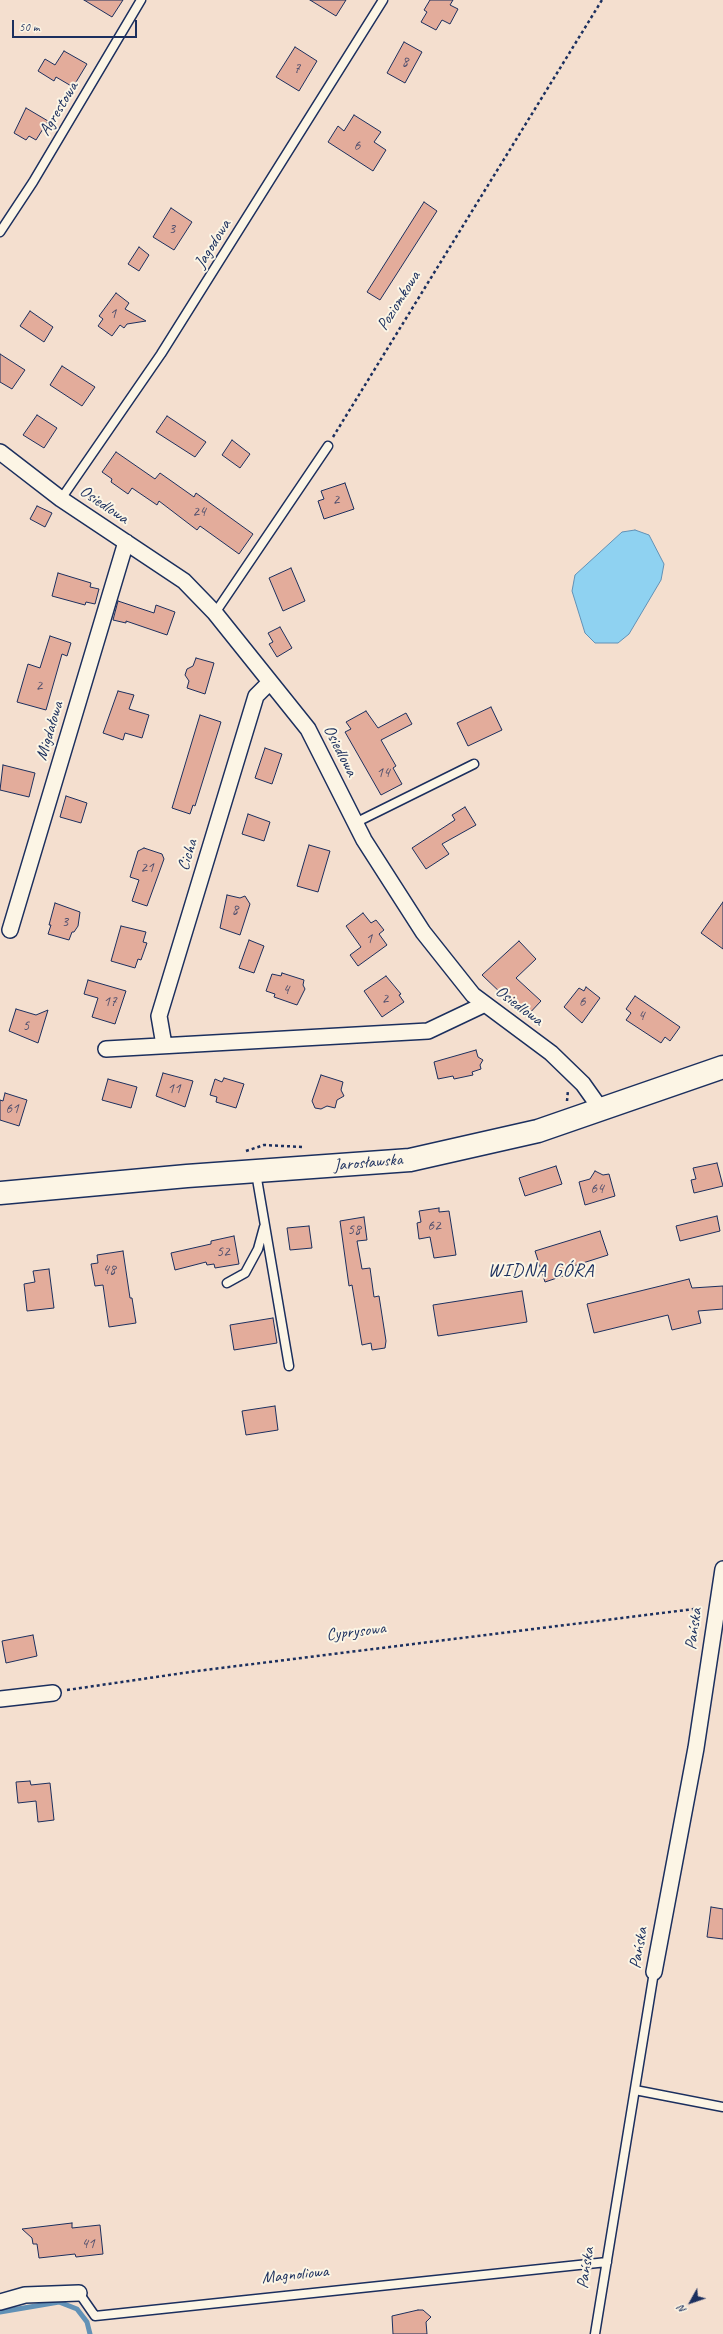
<!DOCTYPE html>
<html>
<head>
<meta charset="utf-8">
<style>
	body { margin:0 }
	#map { position:relative; width:723px; height:2334px; overflow:hidden; background:#f4dfcf; font-family:Caveat,sans-serif }
	canvas { display:block }
	.north { position:absolute; left:671px; top:2282px; width:40px; height:40px; -webkit-text-stroke:3px #fcf5e5; paint-order:stroke; rotate:230deg; font-size:11px; font-weight:700; line-height:16px; text-align:center; color:#1b2f5e }
	.north::after { content:''; display:block; margin:auto; width:14px; height:18px; background:#1b2f5e; clip-path:polygon(50% 0,100% 100%,50% 72%,0 100%) }
	.scale { position:absolute; left:12px; top:20px; width:125px; height:18px; box-sizing:border-box; border:2px solid #1b2f5e; border-top:0; padding-left:5px; font-size:12px; line-height:14px; white-space:nowrap; color:#1b2f5e; -webkit-text-stroke:3px #fcf5e5; paint-order:stroke }
</style>
</head>
<body>
<div id="map">
<canvas width="723" height="2334"></canvas>
<div class="north">N</div>
<div class="scale">50 m</div>
</div>
<script>
const c = document.querySelector('canvas').getContext('2d');
c.lineJoin = 'round';
function fill(path, color) { c.fillStyle = color; c.fill(path, 'evenodd'); }
const poly = rows => new Path2D(rows.map(r => 'M' + r).join(''));
function strokePath(path, color, width, dash) { c.strokeStyle = color; c.lineWidth = width; c.lineCap = dash ? 'butt' : 'round'; c.setLineDash(dash || []); c.stroke(path); }
function write(font, color, halo, rows, align = 'center') {
  c.font = font + ' Caveat,sans-serif'; c.lineWidth = 4; c.setLineDash([]); c.textBaseline = 'middle'; c.strokeStyle = halo; c.fillStyle = color; for (const [text, x, y, turn = 0] of rows) {
    c.save(); c.translate(x, y); c.rotate((+turn || 0) * Math.PI / 180); c.textAlign = isNaN(turn) ? turn : align; if (halo) c.strokeText(text, 0, 0); c.fillText(text, 0, 0); c.restore();
  }
}
const water = poly([
	[635,530,649,535,664,564,661,580,629,634,618,643,595,643,585,633,572,591,575,575,622,532,635,530]
]);
const stream = poly([
	[0,2312,59,2302,77,2309,87,2322,90,2334]
]);
const building = poly([
	[84,0,123,0,112,17,84,0],
	[310,0,346,0,336,16,310,0],
	[430,0,453,0,450,5,458,9,450,24,442,20,436,30,421,22,427,12,424,10,430,0],
	[404,42,422,52,405,83,387,73,404,42],
	[295,47,317,61,299,91,276,77,295,47],
	[64,51,87,64,73,87,56,77,54,81,38,71,45,59,55,65,64,51],
	[26,108,48,121,36,140,29,136,26,140,14,133,26,108],
	[354,115,381,132,374,142,386,150,373,171,328,142,338,126,344,131,354,115],
	[424,202,437,211,380,300,367,292,424,202],
	[171,208,192,222,174,250,153,237,171,208],
	[139,247,149,255,139,271,128,264,139,247],
	[116,293,129,303,125,309,146,321,127,324,124,328,120,325,112,336,98,326,103,319,99,316,116,293],
	[30,311,53,327,44,342,20,326,30,311],
	[0,354,25,370,12,389,0,382,0,354],
	[62,366,95,387,82,406,50,385,62,366],
	[37,415,57,428,44,448,23,435,37,415],
	[167,416,206,442,195,457,156,432,167,416],
	[232,440,250,454,240,468,222,455,232,440],
	[116,452,155,479,160,473,194,497,196,493,253,534,239,554,200,526,197,530,159,501,157,505,132,488,128,494,111,482,112,479,102,472,116,452],
	[345,483,354,509,324,519,318,501,324,499,321,491,345,483],
	[37,506,52,513,45,527,30,519,37,506],
	[291,568,305,601,283,611,269,578,291,568],
	[58,573,91,583,90,587,99,589,95,604,86,602,85,605,52,596,58,573],
	[118,601,154,613,156,605,175,612,167,635,126,621,126,623,113,620,118,601],
	[280,627,292,648,277,657,269,644,273,642,268,633,280,627],
	[50,636,71,643,67,656,62,654,46,710,17,702,28,664,40,668,50,636],
	[196,658,214,663,205,694,187,688,189,681,185,675,187,669,193,666,196,658],
	[118,691,134,695,129,709,149,715,142,738,125,733,123,740,103,733,118,691],
	[491,707,502,730,468,746,457,723,491,707],
	[366,711,378,728,406,713,412,724,381,740,396,766,393,768,402,784,381,795,345,732,351,729,346,722,366,711],
	[200,715,221,722,195,806,193,805,190,814,172,808,200,715],
	[265,748,282,754,272,784,255,778,265,748],
	[3,765,35,773,29,797,0,790,3,765],
	[66,796,87,803,81,823,60,817,66,796],
	[465,807,476,825,442,844,449,854,426,869,412,848,455,820,452,815,465,807],
	[248,814,270,822,264,841,242,834,248,814],
	[309,845,330,851,318,892,297,886,309,845],
	[144,848,162,854,164,859,147,906,132,901,139,880,130,877,138,851,144,848],
	[227,895,240,898,245,896,250,904,240,935,220,928,227,895],
	[723,902,723,949,701,933,723,902],
	[55,903,80,912,78,926,74,932,72,932,69,940,48,934,51,925,49,925,55,903],
	[363,913,371,923,376,920,384,930,379,934,387,945,358,966,350,955,361,947,346,926,363,913],
	[121,926,146,932,143,942,147,943,141,960,138,959,135,968,111,961,121,926],
	[249,940,264,946,254,973,239,968,249,940],
	[519,941,536,959,516,978,541,1001,526,1017,482,975,519,941],
	[282,973,304,980,303,985,305,989,297,1005,274,997,275,994,266,991,272,974,281,976,282,973],
	[386,976,401,994,399,995,404,1002,382,1017,364,991,386,976],
	[88,980,126,991,115,1024,92,1017,98,998,84,994,88,980],
	[586,987,600,998,582,1023,564,1007,579,988,584,991,586,987],
	[635,996,680,1027,670,1041,665,1037,661,1043,626,1020,631,1013,626,1009,635,996],
	[16,1009,36,1015,48,1010,38,1043,9,1031,16,1009],
	[476,1050,478,1057,483,1060,480,1065,481,1069,472,1072,473,1075,454,1079,453,1076,438,1079,434,1062,476,1050],
	[163,1073,193,1081,185,1107,156,1096,163,1073],
	[321,1075,343,1082,341,1090,344,1096,337,1100,335,1108,327,1106,321,1109,315,1108,312,1101,321,1075],
	[224,1078,244,1084,236,1108,216,1102,217,1097,210,1095,215,1079,222,1082,224,1078],
	[108,1079,137,1087,131,1108,102,1100,108,1079],
	[5,1093,27,1100,19,1126,0,1120,0,1100,3,1101,5,1093],
	[717,1163,723,1186,694,1193,691,1180,696,1179,693,1168,717,1163],
	[556,1166,562,1184,525,1196,519,1178,556,1166],
	[595,1171,603,1175,609,1174,615,1196,585,1205,579,1182,590,1179,595,1171],
	[439,1208,439,1212,449,1211,456,1255,434,1258,430,1237,419,1239,417,1223,421,1222,419,1211,439,1208],
	[717,1216,720,1231,680,1241,676,1226,717,1216],
	[364,1217,367,1240,357,1241,362,1269,370,1268,374,1297,379,1296,386,1341,385,1348,372,1350,371,1343,362,1345,352,1285,349,1286,340,1221,364,1217],
	[309,1226,312,1248,290,1250,287,1228,309,1226],
	[600,1231,608,1255,567,1268,569,1274,545,1282,535,1251,600,1231],
	[234,1236,239,1264,215,1268,214,1264,207,1265,206,1262,175,1270,171,1253,211,1244,211,1241,234,1236],
	[123,1251,130,1298,132,1298,136,1323,109,1327,103,1285,95,1286,91,1264,98,1263,97,1255,123,1251],
	[49,1269,54,1308,27,1311,24,1284,35,1282,33,1271,49,1269],
	[689,1279,692,1288,723,1286,723,1309,698,1311,701,1323,672,1330,668,1315,594,1333,587,1304,689,1279],
	[522,1291,527,1322,438,1336,433,1305,522,1291],
	[273,1318,277,1343,234,1350,230,1325,273,1318],
	[275,1406,278,1430,246,1435,242,1411,275,1406],
	[33,1635,37,1656,6,1663,2,1641,33,1635],
	[30,1781,31,1785,50,1783,54,1820,38,1822,36,1801,18,1803,16,1782,30,1781],
	[711,1907,723,1909,723,1939,707,1937,711,1907],
	[72,2223,72,2228,100,2225,103,2254,76,2257,75,2254,39,2258,37,2244,33,2244,32,2238,22,2229,72,2223],
	[418,2310,423,2310,431,2317,426,2322,427,2334,393,2334,392,2316,418,2310]
]);
const path = poly([
	[333,437,602,0],
	[567,1101,568,1090],
	[246,1151,264,1145,302,1147],
	[67,1690,197,1671,702,1608]
]);
const lane = poly([
	[0,232,33,182,141,0],
	[61,499,161,354,383,0],
	[215,613,328,446],
	[355,823,474,764],
	[256,1173,289,1366],
	[227,1283,245,1273,258,1249,264,1227],
	[635,2090,723,2107],
	[79,2293,95,2316,607,2262],
	[595,2334,654,1972]
]);
const street = poly([
	[0,452,61,499,184,581,215,613,308,729,364,840,423,932,473,995,551,1053,583,1084,600,1108],
	[10,930,126,542],
	[164,1045,159,1016,256,696,270,682],
	[106,1049,428,1031,485,1004],
	[0,1699,53,1693],
	[654,1972,696,1748,723,1569],
	[0,2302,25,2295,79,2293]
]);
const secondary = poly([
	[0,1193,187,1176,410,1160,538,1131,723,1067]
]);
const numberNames = [
	["8",405,62],
	["7",297,69],
	["6",357,146],
	["3",172,229],
	["1",113,314],
	["2",336,500],
	["24",199,512],
	["2",39,686],
	["14",383,773],
	["21",147,868],
	["8",235,910],
	["3",65,922],
	["1",369,939],
	["4",286,990],
	["2",385,999],
	["17",110,1002],
	["6",582,1002],
	["4",641,1016],
	["5",26,1026],
	["11",174,1089],
	["61",12,1109],
	["64",597,1189],
	["62",434,1226],
	["58",354,1230],
	["52",223,1252],
	["48",109,1270],
	["41",88,2244]
];
const streetNames = [
	["Agrestowa",59,109,-59],
	["Jagodowa",213,244,-58],
	["Poziomkowa",399,301,-58],
	["Osiedlowa",104,505,34],
	["Migdałowa",50,731,-73],
	["Osiedlowa",340,751,63],
	["Cicha",188,855,-73],
	["Osiedlowa",519,1006,37],
	["Jarosławska",368,1163,-5],
	["Pańska",694,1629,-82],
	["Cyprysowa",356,1632,-7],
	["Pańska",639,1948,-80],
	["Pańska",586,2268,-81],
	["Magnoliowa",295,2275,-6]
];
const quarterNames = [
	["WIDNA GÓRA",541,1271]
];
fill(water, '#8fd2f1');
strokePath(water, '#6191b6', 1);
strokePath(stream, '#6191b6', 5);
fill(building, '#e3ac9b');
strokePath(building, '#1b2f5e', 1);
strokePath(lane, '#1b2f5e', 11);
strokePath(street, '#1b2f5e', 18);
strokePath(secondary, '#1b2f5e', 25);
strokePath(path, '#1b2f5e', 2.5, [3, 3]);
strokePath(lane, '#fcf5e5', 8);
strokePath(street, '#fcf5e5', 15);
strokePath(secondary, '#fcf5e5', 22);
write('15px', '#4d4e6d', null, numberNames);
write('17px', '#1b2f5e', '#fcf5e5', streetNames);
c.letterSpacing = '1px';
write('19px', '#1b2f5e', '#fcf5e5', quarterNames);
c.letterSpacing = '0px';
</script>
</body>
</html>
